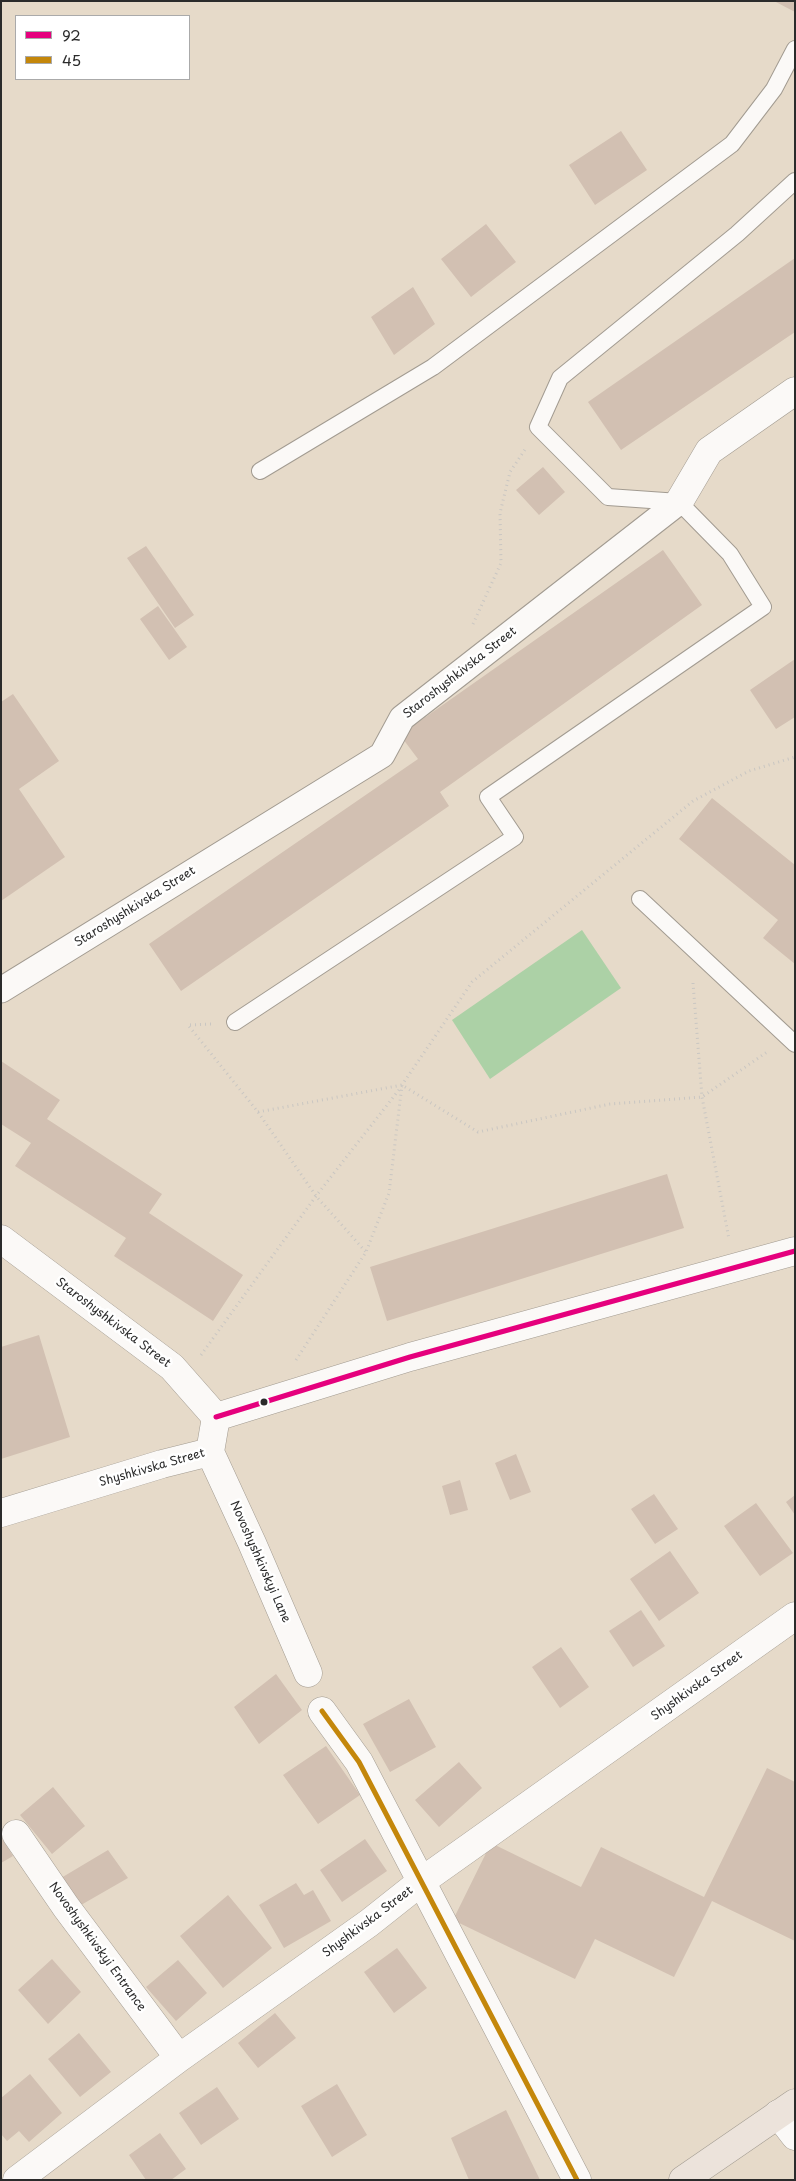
<!DOCTYPE html>
<html>
<head>
<meta charset="utf-8">
<style>
	body { margin:0 }
	#map { position:relative; width:796px; height:2181px; overflow:hidden; background:#e6dac9; font-family:"Playpen Sans",sans-serif }
	canvas { display:block }
	.frame { position:absolute; inset:0; border:2px solid #2b2b2b; pointer-events:none }
	.legend { position:absolute; left:15px; top:15px; width:175px; height:65px; box-sizing:border-box; background:#fff; border:1px solid #aaa; margin:0; padding:6px 9px; list-style:none; font-size:15px; color:#2b2b2b }
	.legend li { display:flex; align-items:center; gap:10px; height:25px }
	.legend b { width:25px; border:1px solid #aaa }
</style>
</head>
<body>
<div id="map">
<canvas width="796" height="2181"></canvas>
<div class="frame"></div>
<ul class="legend">
<li><b style="height:6px;background:#e5007d"></b>92</li>
<li><b style="height:6px;background:#c4870b"></b>45</li>
</ul>
</div>
<script>
const c = document.querySelector('canvas').getContext('2d');
c.lineJoin = 'round';
function fill(path, color) { c.fillStyle = color; c.fill(path, 'evenodd'); }
const poly = rows => new Path2D(rows.map(r => 'M' + r).join(''));
function strokePath(path, color, width, dash) { c.strokeStyle = color; c.lineWidth = width; c.lineCap = dash ? 'butt' : 'round'; c.setLineDash(dash || []); c.stroke(path); }
function write(font, color, halo, rows, align = 'center') {
  c.font = font + ' "Playpen Sans",sans-serif'; c.lineWidth = 5; c.setLineDash([]); c.textBaseline = 'middle'; c.strokeStyle = halo; c.fillStyle = color; for (const [text, x, y, turn = 0] of rows) {
    c.save(); c.translate(x, y); c.rotate((+turn || 0) * Math.PI / 180); c.textAlign = isNaN(turn) ? turn : align; if (halo) c.strokeText(text, 0, 0); c.fillText(text, 0, 0); c.restore();
  }
}
const green = poly([
	[582,930,621,988,490,1079,452,1020]
]);
const building = poly([
	[774,1,795,1,795,12],
	[621,131,647,170,595,205,569,165],
	[486,224,516,262,471,297,441,259],
	[795,258,795,332,621,450,588,402],
	[413,287,435,324,394,355,371,317],
	[543,467,565,492,539,515,516,490],
	[146,546,194,615,175,628,127,558],
	[663,550,702,605,440,792,449,806,181,991,149,944,418,759,400,735],
	[158,606,187,647,169,660,140,619],
	[795,659,795,717,776,729,750,690],
	[13,694,59,761,19,789,65,857,1,901,1,702],
	[712,798,795,865,795,964,763,938,778,920,679,839],
	[1,1061,60,1100,47,1119,162,1194,149,1213,243,1275,213,1321,114,1256,126,1238,15,1166,31,1143,1,1124],
	[667,1174,684,1228,387,1321,370,1267],
	[39,1335,70,1437,1,1459,1,1347],
	[516,1454,531,1492,510,1500,495,1463],
	[460,1480,468,1510,450,1515,442,1486],
	[654,1494,678,1529,655,1544,631,1509],
	[795,1495,795,1515,786,1502],
	[756,1503,793,1553,760,1576,724,1526],
	[670,1551,699,1593,659,1621,630,1579],
	[641,1610,665,1646,633,1667,609,1631],
	[561,1647,589,1687,560,1708,532,1667],
	[276,1674,302,1710,259,1744,234,1707],
	[409,1699,436,1747,390,1772,363,1724],
	[326,1746,360,1795,318,1824,283,1775],
	[459,1762,482,1788,439,1827,415,1800],
	[767,1768,795,1782,795,1941,712,1901,674,1977,595,1939,575,1979,453,1920,491,1843,581,1887,601,1847,704,1897],
	[53,1787,85,1826,52,1854,20,1815],
	[1,1837,13,1856,1,1863],
	[365,1839,387,1871,342,1902,320,1870],
	[108,1850,128,1878,81,1905,61,1878],
	[296,1883,304,1895,313,1890,331,1921,284,1948,259,1905],
	[228,1895,272,1948,223,1988,180,1936],
	[397,1948,427,1988,394,2013,364,1972],
	[52,1959,81,1992,48,2024,18,1990],
	[178,1960,207,1993,176,2021,146,1987],
	[275,2013,296,2038,258,2068,238,2043],
	[79,2033,111,2072,80,2097,48,2059],
	[30,2074,62,2113,29,2142,19,2131,7,2141,1,2134,1,2098],
	[337,2084,367,2135,332,2157,301,2106],
	[217,2087,239,2119,201,2145,179,2113],
	[506,2110,540,2180,469,2180,451,2138],
	[160,2133,186,2169,171,2180,146,2180,129,2155]
]);
const path = poly([
	[473,624,501,563,500,513,510,472,526,448],
	[693,983,702,1097,729,1239],
	[211,1024,188,1025,258,1112,316,1196,366,1252],
	[258,1112,402,1085,478,1132,610,1104,702,1097,767,1052],
	[201,1355,316,1196,402,1086],
	[296,1360,366,1252,389,1193,402,1085,472,982,693,801,749,771,795,757]
]);
const service = poly([
	[260,471,433,367,732,144,774,89,795,49],
	[640,899,795,1044],
	[235,1022,515,837,488,797,763,607,730,554,679,502,608,497,538,427,560,378,737,234,795,181]
]);
const pedestrian = poly([
	[1,990,382,755,402,718,679,502]
]);
const minor = poly([
	[679,502,709,451,795,391],
	[1,1239,172,1367,216,1417],
	[216,1417,410,1357,795,1251],
	[210,1452,252,1543,308,1673],
	[1,1513,162,1464,210,1452,216,1417],
	[322,1711,359,1762,577,2180],
	[16,1834,66,1907,179,2058],
	[778,2114,795,2136],
	[17,2180,179,2058,369,1923,422,1881,795,1616]
]);
const primary = poly([
	[683,2180,795,2103]
]);
const bus1 = poly([
	[216,1417,410,1357,795,1251]
]);
const bus2 = poly([
	[322,1711,359,1762,577,2180]
]);
const markers = [
	[264,1402,4.5,"#2b2b2b"]
];
const streetNames = [
	["Staroshyshkivska Street",460,673,-38],
	["Staroshyshkivska Street",135,907,-32],
	["Staroshyshkivska Street",113,1323,37],
	["Shyshkivska Street",152,1468,-16],
	["Novoshyshkivskyi Lane",260,1562,66],
	["Shyshkivska Street",697,1686,-36],
	["Shyshkivska Street",368,1922,-37],
	["Novoshyshkivskyi Entrance",97,1947,54]
];
fill(green, '#acd1a6');
fill(building, '#d2c0b2');
strokePath(service, '#a29b91', 18);
strokePath(pedestrian, '#a29b91', 27);
strokePath(minor, '#a29b91', 29);
strokePath(primary, '#a29b91', 29);
strokePath(path, '#c9c6c2', 3, [1, 4]);
strokePath(service, '#fbf9f7', 16);
strokePath(pedestrian, '#fbf9f7', 25);
strokePath(minor, '#fbf9f7', 28);
strokePath(primary, '#ece3db', 28);
strokePath(bus1, '#e5007d', 5);
strokePath(bus2, '#c4870b', 5);
for (const [x, y, r, color] of markers) { const dot = new Path2D(); dot.arc(x, y, r, 0, 2 * Math.PI); c.fillStyle = color; c.fill(dot); strokePath(dot, '#fff', 2); }
write('12px', '#2b2b2b', '#fff', streetNames);
</script>
</body>
</html>
